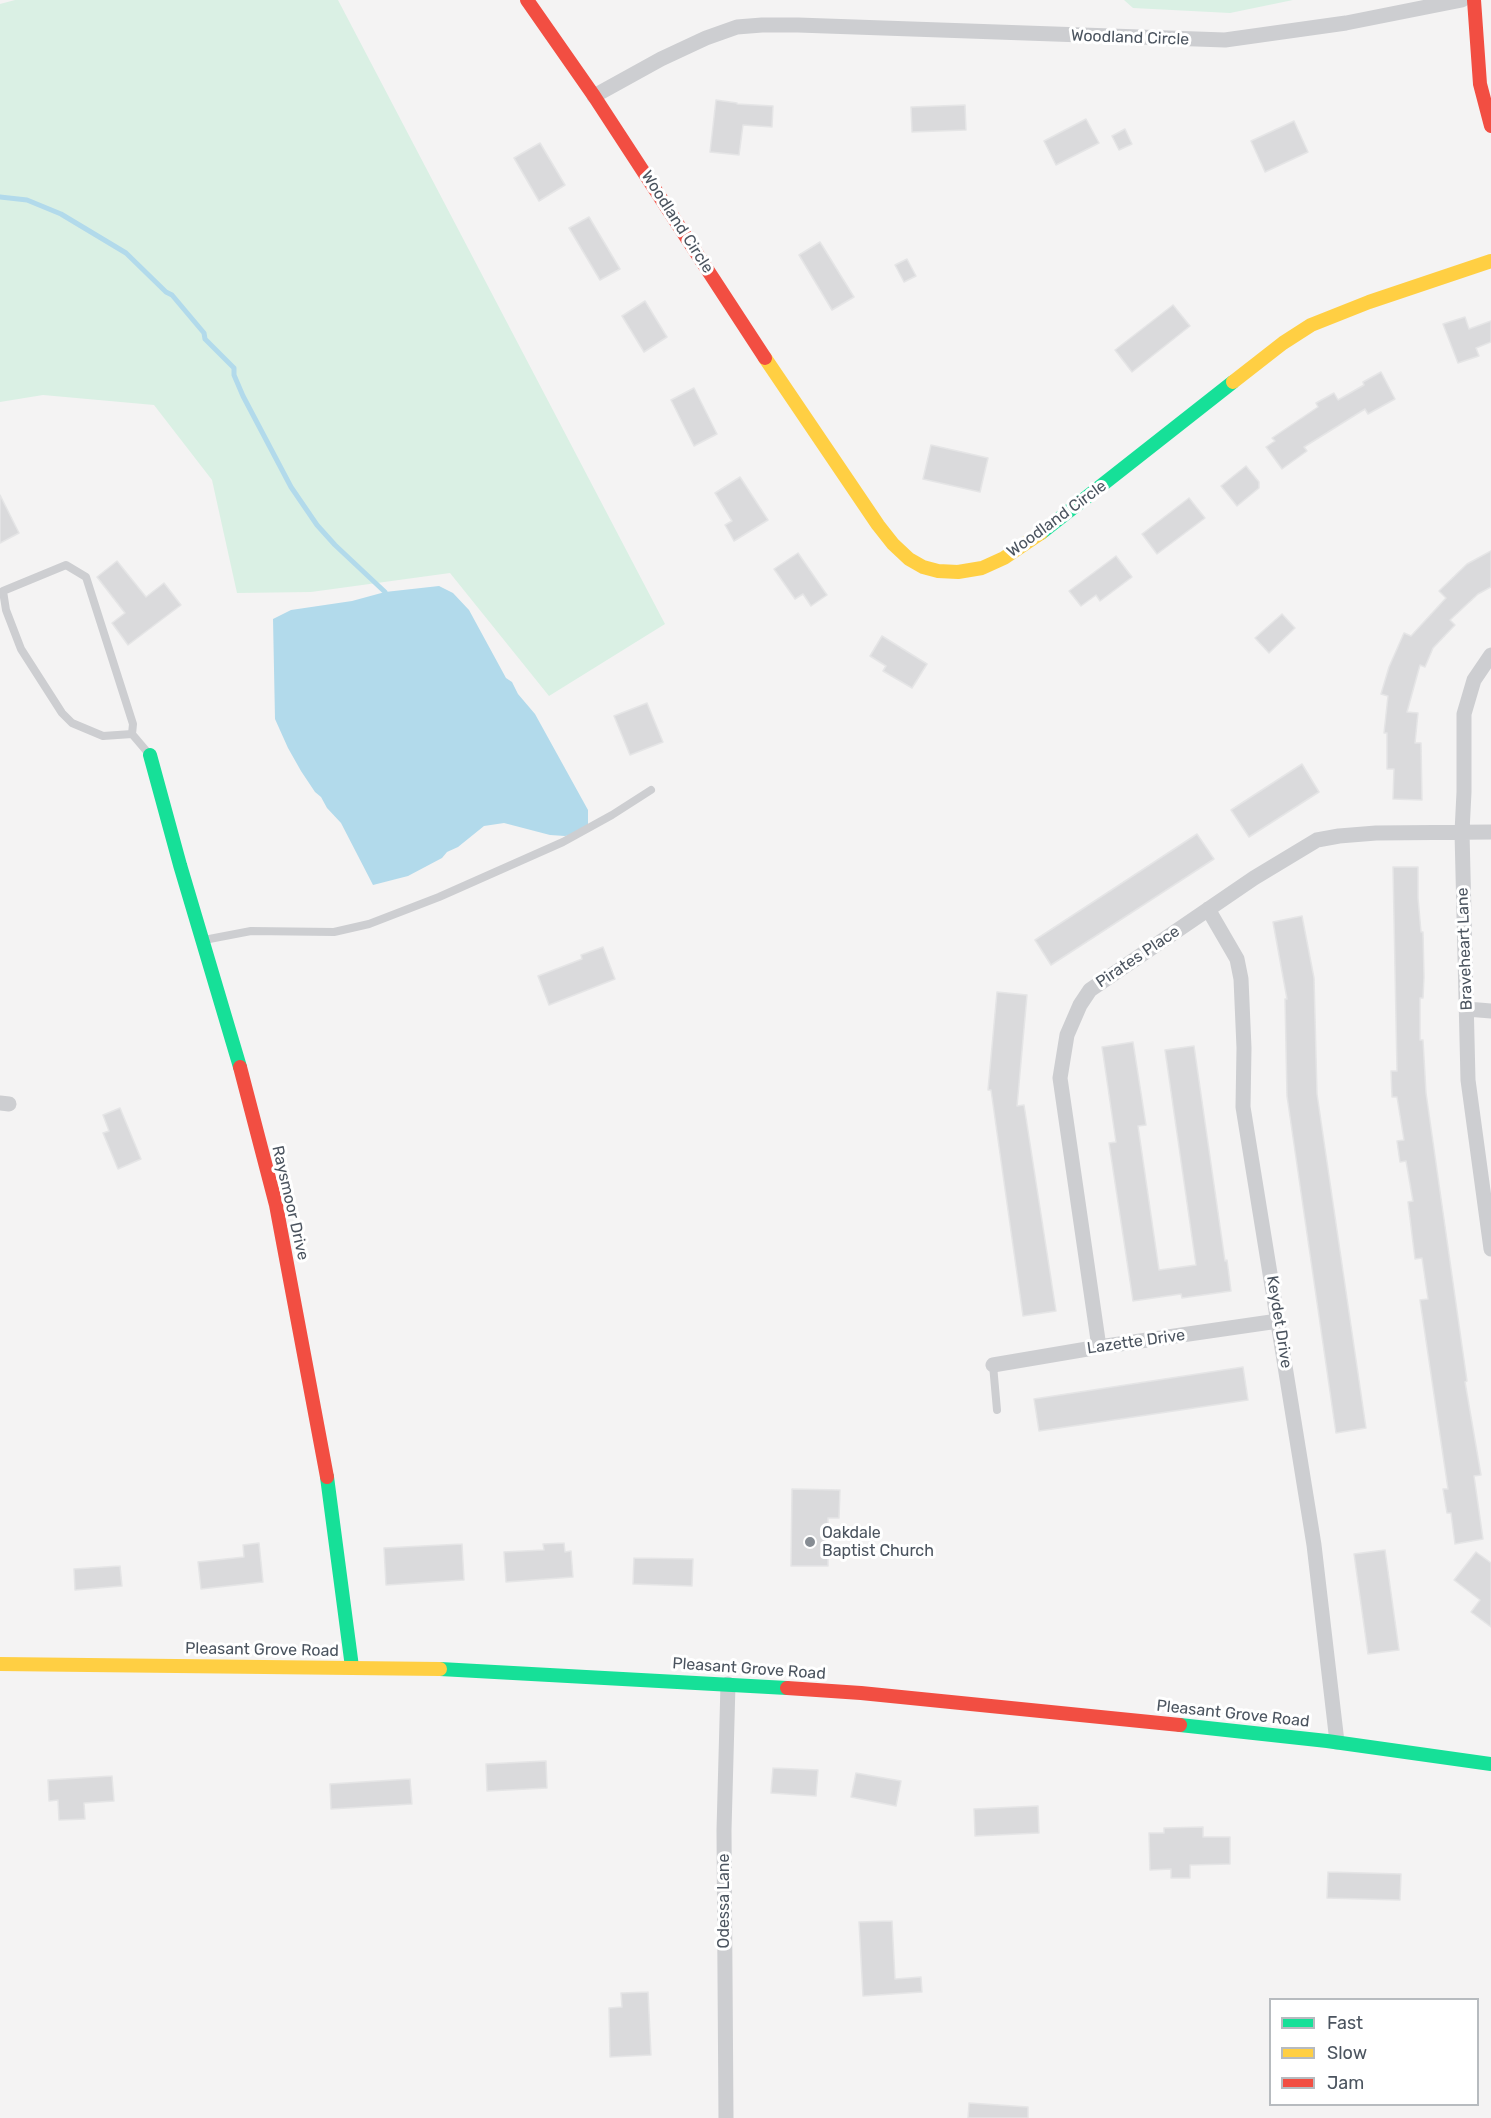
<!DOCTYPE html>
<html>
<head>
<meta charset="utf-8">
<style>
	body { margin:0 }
	#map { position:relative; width:1491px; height:2118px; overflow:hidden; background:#f4f3f3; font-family:Rubik,sans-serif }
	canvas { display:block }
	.legend { position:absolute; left:1269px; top:1998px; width:210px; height:108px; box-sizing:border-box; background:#fff; border:2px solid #b7bbbf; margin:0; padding:8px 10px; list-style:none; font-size:18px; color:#4b545f }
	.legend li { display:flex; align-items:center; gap:12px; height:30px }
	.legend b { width:30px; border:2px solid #b7bbbf }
</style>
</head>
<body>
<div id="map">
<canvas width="1491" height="2118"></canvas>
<ul class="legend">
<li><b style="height:8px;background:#16e098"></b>Fast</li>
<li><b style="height:8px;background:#ffcf43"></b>Slow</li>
<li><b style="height:8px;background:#f24e42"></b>Jam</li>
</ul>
</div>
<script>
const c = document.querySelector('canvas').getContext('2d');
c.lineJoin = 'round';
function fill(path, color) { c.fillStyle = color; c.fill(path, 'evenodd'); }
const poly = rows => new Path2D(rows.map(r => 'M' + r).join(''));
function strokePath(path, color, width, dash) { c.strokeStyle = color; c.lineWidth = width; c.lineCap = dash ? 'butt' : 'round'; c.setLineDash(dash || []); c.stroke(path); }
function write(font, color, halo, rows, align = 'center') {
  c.font = font + ' Rubik,sans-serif'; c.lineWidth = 6; c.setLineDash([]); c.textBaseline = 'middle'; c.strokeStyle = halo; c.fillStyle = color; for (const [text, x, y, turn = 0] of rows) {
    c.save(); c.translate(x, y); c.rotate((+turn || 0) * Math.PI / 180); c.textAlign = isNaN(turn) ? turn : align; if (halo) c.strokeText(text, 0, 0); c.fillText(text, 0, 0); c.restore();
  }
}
const green = poly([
	[15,0,338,0,665,624,549,696,450,573,311,592,237,593,212,480,154,405,43,395,0,402,0,4],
	[1124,0,1293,0,1230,13,1133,8]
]);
const water = poly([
	[439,586,453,593,469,610,506,678,512,682,518,694,535,714,588,810,588,825,571,835,565,836,550,835,504,823,484,826,458,847,447,852,442,858,408,876,373,885,341,823,327,808,321,797,315,792,301,771,288,748,275,719,273,619,291,610,352,601,385,592]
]);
const stream = poly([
	[0,197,27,200,61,214,126,253,166,292,172,295,204,333,205,339,234,368,234,375,243,396,291,487,317,525,335,545,385,592,386,597]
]);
const building = poly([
	[716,100,737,103,737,104,773,106,772,127,743,125,739,155,710,152,716,100],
	[965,105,966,130,912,132,911,107,965,105],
	[1086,119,1099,143,1056,165,1044,141,1086,119],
	[1294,121,1308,152,1265,172,1251,141,1294,121],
	[1125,129,1132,144,1119,150,1112,136,1125,129],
	[540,143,565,185,539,201,514,158,540,143],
	[589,217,620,269,600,280,569,228,589,217],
	[820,242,854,297,832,310,799,255,820,242],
	[907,259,916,276,904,282,895,265,907,259],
	[645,301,667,337,644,352,622,316,645,301],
	[1173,305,1190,326,1132,372,1115,350,1173,305],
	[1465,317,1469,329,1491,321,1491,342,1476,348,1479,356,1458,363,1443,324,1465,317],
	[1381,372,1395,399,1368,414,1365,409,1304,447,1307,451,1282,469,1266,447,1275,441,1272,438,1318,407,1316,403,1334,393,1338,400,1364,385,1363,382,1381,372],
	[694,388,717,434,694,446,671,400,694,388],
	[931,445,988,458,980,492,923,479,931,445],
	[1246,466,1259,482,1259,488,1237,506,1221,486,1246,466],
	[740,477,768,520,734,541,725,525,732,521,715,493,740,477],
	[0,495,19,533,0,543,0,495],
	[1189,498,1205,518,1157,554,1142,534,1189,498],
	[1491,551,1491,587,1478,594,1450,620,1455,625,1433,648,1425,667,1420,665,1407,712,1418,713,1415,743,1421,743,1422,800,1393,799,1394,769,1387,769,1387,733,1384,733,1388,696,1381,694,1389,667,1404,633,1411,636,1446,598,1439,591,1467,564,1491,551],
	[798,553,827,595,811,606,803,594,795,599,774,569,798,553],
	[1116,556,1132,577,1100,601,1096,595,1081,606,1069,591,1116,556],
	[117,561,146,597,164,583,181,605,128,645,112,623,125,613,97,577,117,561],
	[1282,614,1295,628,1269,653,1255,638,1282,614],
	[882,636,927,664,912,688,883,671,886,666,870,656,882,636],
	[647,703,663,742,630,755,614,716,647,703],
	[1302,764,1319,792,1249,837,1231,810,1302,764],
	[1197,834,1214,859,1051,965,1035,940,1197,834],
	[1393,867,1418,867,1418,898,1421,932,1423,932,1424,977,1423,998,1420,998,1420,1040,1423,1040,1426,1093,1467,1381,1465,1382,1481,1475,1474,1476,1483,1539,1455,1544,1451,1513,1447,1513,1443,1489,1448,1489,1420,1300,1428,1299,1422,1258,1415,1259,1408,1202,1413,1201,1406,1161,1400,1162,1397,1141,1404,1140,1397,1097,1392,1097,1391,1071,1397,1071,1393,867],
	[1302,916,1314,978,1317,1094,1366,1428,1336,1433,1287,1096,1285,999,1287,999,1273,922,1302,916],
	[603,947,615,979,549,1005,538,976,582,959,581,955,603,947],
	[997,992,1027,995,1017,1106,1024,1105,1056,1311,1023,1316,991,1090,988,1090,997,992],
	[1133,1042,1146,1125,1138,1126,1159,1270,1196,1265,1165,1050,1194,1046,1225,1261,1227,1260,1231,1291,1182,1298,1181,1294,1133,1301,1109,1143,1116,1142,1102,1047,1133,1042],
	[120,1108,141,1159,118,1169,103,1133,109,1131,103,1115,120,1108],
	[1243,1367,1248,1400,1039,1431,1034,1399,1243,1367],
	[792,1489,840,1490,839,1518,828,1518,828,1566,791,1566,792,1489],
	[259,1543,263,1582,201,1589,198,1562,244,1557,243,1545,259,1543],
	[564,1543,565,1552,571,1551,573,1577,506,1582,504,1552,544,1550,543,1544,564,1543],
	[462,1544,464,1580,386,1585,384,1548,462,1544],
	[1385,1550,1399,1650,1368,1654,1354,1554,1385,1550],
	[1476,1552,1491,1563,1491,1627,1471,1612,1480,1600,1454,1580,1476,1552],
	[634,1558,693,1559,692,1586,633,1584,634,1558],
	[120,1566,122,1586,75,1590,74,1569,120,1566],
	[546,1761,547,1788,487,1791,486,1764,546,1761],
	[773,1768,818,1770,816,1796,771,1793,773,1768],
	[856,1773,901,1781,896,1806,851,1797,856,1773],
	[112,1776,114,1801,84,1803,85,1819,59,1820,58,1800,49,1801,48,1780,112,1776],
	[410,1779,412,1804,331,1809,330,1784,410,1779],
	[1038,1806,1039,1833,975,1836,974,1809,1038,1806],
	[1203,1827,1203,1837,1230,1837,1230,1864,1190,1865,1190,1878,1171,1878,1171,1869,1150,1870,1149,1833,1164,1833,1164,1828,1203,1827],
	[1328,1872,1401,1874,1400,1900,1327,1898,1328,1872],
	[892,1921,895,1979,921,1977,922,1992,863,1996,859,1922,892,1921],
	[648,1992,651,2055,610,2057,609,2008,622,2007,621,1993,648,1992],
	[969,2103,1028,2107,1028,2118,968,2118,969,2103]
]);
const lane = poly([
	[132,734,103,736,72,723,62,713,21,649,6,610,3,591,66,565,86,577,133,724,132,734,149,754],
	[204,940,251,931,334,932,369,924,439,897,563,842,612,815,651,790],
	[993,1365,997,1410]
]);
const street = poly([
	[594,96,661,59,706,38,737,27,762,25,798,25,1225,40,1346,23,1462,0],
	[1491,655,1474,680,1464,714,1464,792,1462,832,1468,1080,1491,1249],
	[1208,909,1237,959,1241,979,1244,1048,1243,1107,1314,1545,1337,1742],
	[1467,1009,1491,1011],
	[0,1103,9,1104],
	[1099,1347,1060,1078,1067,1035,1080,1005,1090,990,1254,878,1317,840,1339,836,1376,833,1491,832],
	[993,1365,1099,1347,1278,1321],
	[726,2118,724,1830,728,1684]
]);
const fast = poly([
	[1041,533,1233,382],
	[150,755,180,865,240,1067],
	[327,1477,352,1667],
	[440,1669,787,1688],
	[1180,1725,1327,1741,1491,1764]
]);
const slow = poly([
	[765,358,878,525,893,544,909,559,923,567,938,571,958,572,982,568,1004,558,1041,533],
	[1233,382,1283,343,1311,325,1369,302,1491,261],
	[0,1664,440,1669]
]);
const jam = poly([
	[527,0,594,96,765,358],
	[1474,0,1480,84,1491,126],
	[240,1067,276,1205,327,1477],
	[787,1688,861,1693,1180,1725]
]);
const markers = [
	[810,1542,6,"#868c93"]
];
const streetNames = [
	["Woodland Circle",1130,38,2],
	["Woodland Circle",677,222,57],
	["Woodland Circle",1057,519,-36],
	["Braveheart Lane",1465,949,-92],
	["Pirates Place",1138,957,-34],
	["Raysmoor Drive",290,1203,77],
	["Keydet Drive",1279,1322,81],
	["Lazette Drive",1136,1342,-8],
	["Pleasant Grove Road",262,1650,1],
	["Pleasant Grove Road",749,1669,4],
	["Pleasant Grove Road",1233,1714,6],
	["Odessa Lane",724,1901,-90]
];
const poiNames = [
	["Oakdale",822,1533],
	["Baptist Church",822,1551]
];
fill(green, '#daf0e4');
fill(water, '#b2daeb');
strokePath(stream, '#b2daeb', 5);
fill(building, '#dadadc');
strokePath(building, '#e5e5e6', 1.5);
strokePath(lane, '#cdced1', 8);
strokePath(street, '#cdced1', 15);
strokePath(fast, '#16e098', 14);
strokePath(slow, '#ffcf43', 14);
strokePath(jam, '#f24e42', 14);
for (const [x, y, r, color] of markers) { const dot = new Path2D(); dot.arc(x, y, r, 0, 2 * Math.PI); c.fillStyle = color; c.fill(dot); strokePath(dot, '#fff', 2); }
write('16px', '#4b545f', '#fff', streetNames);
write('16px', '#4b545f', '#fff', poiNames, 'left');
</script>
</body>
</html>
